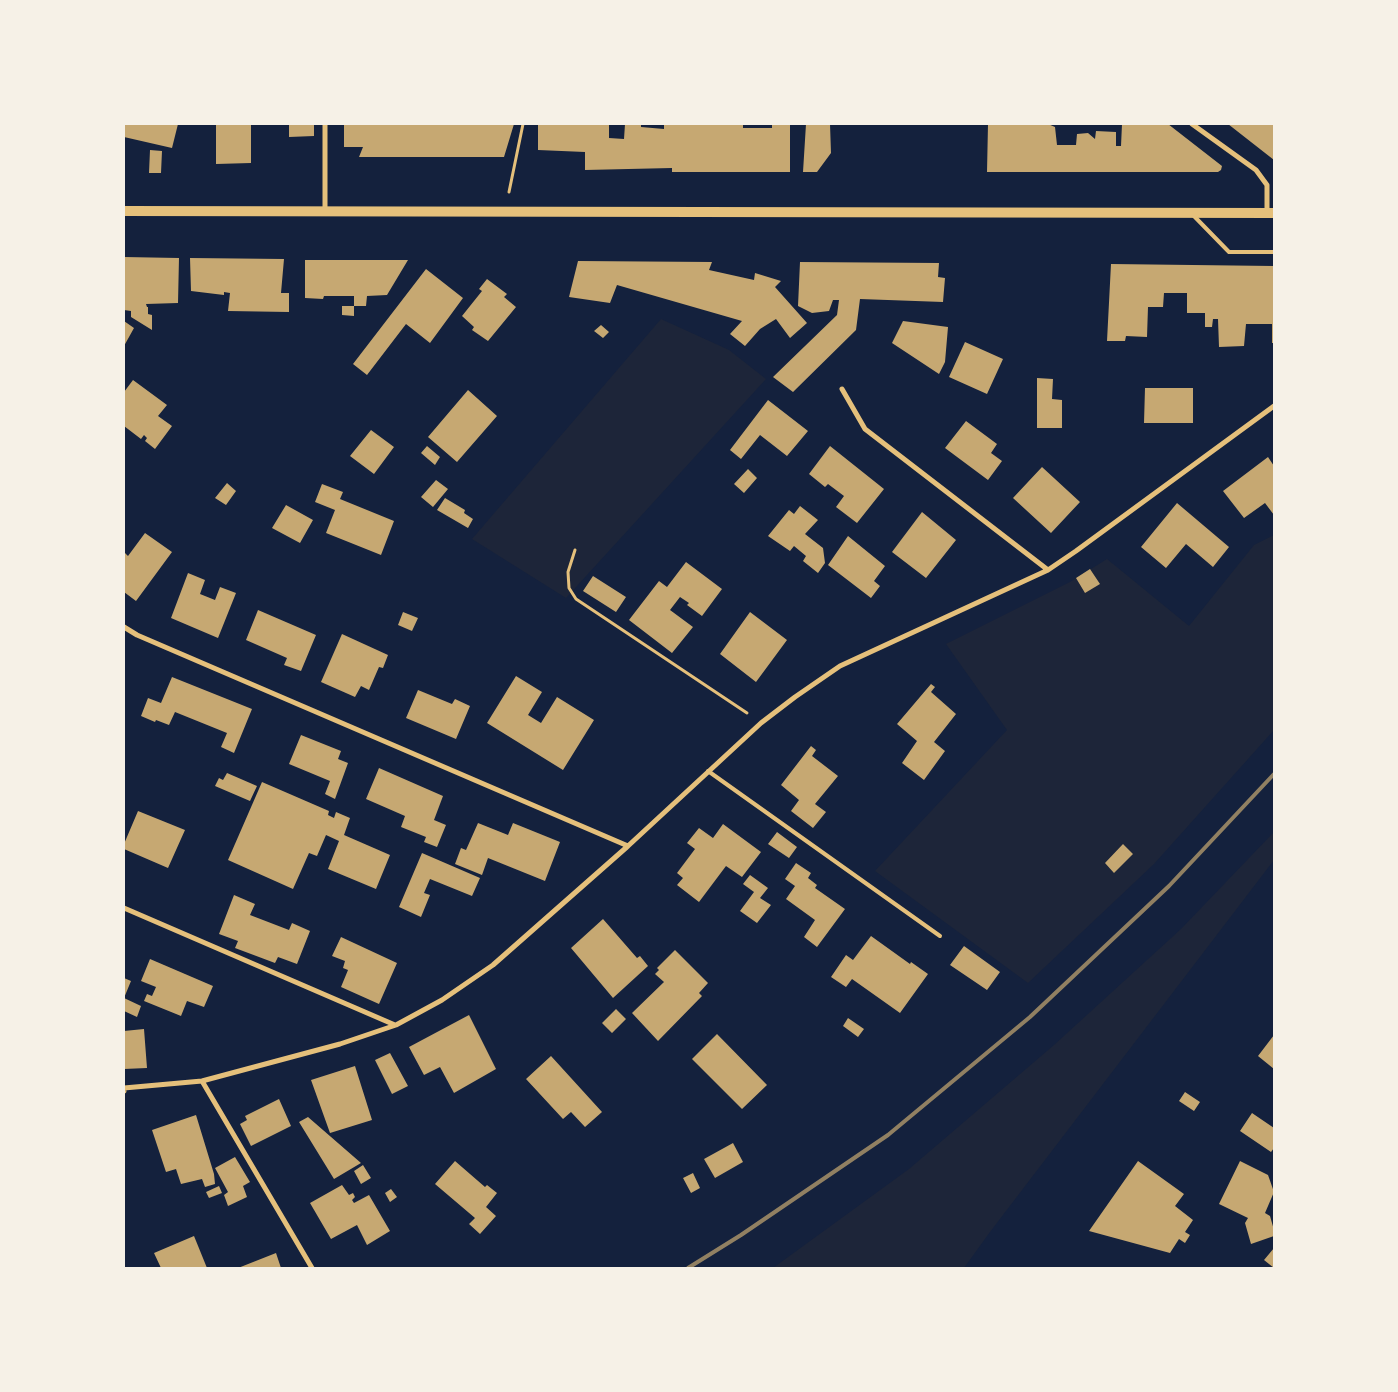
<!DOCTYPE html>
<html>
<head>
<meta charset="utf-8">
<style>
	body { margin:0 }
	#map { position:relative; width:1398px; height:1392px; overflow:hidden; background:#14213d; font-family:Commissioner,sans-serif }
	canvas { display:block }
	.frame { position:absolute; inset:0; border:125px solid #f6f1e7; pointer-events:none }
</style>
</head>
<body>
<div id="map">
<canvas width="1398" height="1392"></canvas>
<div class="frame"></div>
</div>
<script>
const c = document.querySelector('canvas').getContext('2d');
c.lineJoin = 'round';
function fill(path, color) { c.fillStyle = color; c.fill(path, 'evenodd'); }
const poly = rows => new Path2D(rows.map(r => 'M' + r).join(''));
function strokePath(path, color, width, dash) { c.strokeStyle = color; c.lineWidth = width; c.lineCap = dash ? 'butt' : 'round'; c.setLineDash(dash || []); c.stroke(path); }
const green = poly([
	[661,319,729,350,766,379,566,598,472,539],
	[1274,535,1274,730,1154,864,1028,983,875,871,1007,730,946,644,1070,582,1107,559,1189,626,1254,545],
	[1274,832,1274,860,990,1232,964,1268,773,1268,909,1169,1054,1045,1181,929]
]);
const building = poly([
	[124,124,178,124,172,148,124,137],
	[216,124,251,124,251,163,216,164],
	[289,124,314,124,314,136,289,137],
	[344,124,514,124,504,157,359,157,363,147,344,147],
	[538,124,609,124,609,138,624,139,625,124,641,124,641,127,664,129,664,124,743,124,743,128,772,128,772,124,790,124,790,172,672,172,672,168,585,170,585,152,538,150],
	[806,124,830,124,831,153,817,172,803,172],
	[988,124,1048,124,1055,127,1057,145,1076,145,1077,134,1088,133,1095,139,1096,131,1116,132,1116,146,1121,146,1122,124,1168,124,1222,166,1221,170,1218,172,987,172],
	[1228,124,1274,124,1274,160],
	[150,150,162,151,161,173,149,173],
	[124,257,179,258,178,303,146,304,147,307,148,307,148,314,152,315,152,330,131,317,131,311,124,310],
	[190,258,284,259,281,293,289,293,289,312,228,311,230,293,224,292,224,295,191,291],
	[305,260,408,260,387,295,367,296,366,306,354,306,354,296,324,296,323,299,305,298],
	[578,261,712,262,709,270,754,280,755,273,781,281,775,287,807,323,790,338,776,319,760,329,745,346,730,334,742,321,617,285,610,303,569,297],
	[800,262,939,263,938,277,945,278,943,302,860,299,856,330,793,392,773,377,837,315,839,300,833,300,829,311,812,313,798,306],
	[1111,264,1274,266,1274,343,1272,343,1272,324,1246,324,1244,346,1219,347,1218,319,1213,319,1212,327,1205,327,1205,313,1187,313,1187,293,1164,293,1163,307,1148,307,1147,337,1126,336,1125,341,1107,341],
	[426,269,463,298,430,343,406,324,367,375,353,364],
	[487,279,507,294,504,297,516,307,488,341,472,330,474,327,462,316,482,291,479,289],
	[342,306,354,306,354,316,342,315],
	[124,321,134,328,124,346],
	[903,321,948,327,945,362,939,374,892,343],
	[601,325,609,332,603,338,594,331],
	[965,342,1003,359,987,394,949,377],
	[1037,378,1053,379,1052,399,1062,400,1062,428,1037,428],
	[133,380,167,405,158,416,172,426,155,449,145,441,147,438,144,435,141,439,124,426,124,392],
	[1145,388,1193,388,1193,423,1144,423],
	[468,390,497,416,457,462,428,437],
	[768,400,808,431,787,456,760,435,741,459,730,450],
	[966,421,997,444,991,453,1002,461,988,480,945,448],
	[371,430,394,447,374,474,350,456],
	[427,446,440,457,435,465,421,453],
	[830,446,884,489,857,523,836,507,844,496,828,484,825,487,809,474],
	[1268,457,1274,466,1274,515,1265,503,1244,518,1223,491],
	[1042,467,1080,502,1051,533,1013,498],
	[748,469,757,478,744,493,734,484],
	[436,480,448,489,433,507,421,497],
	[227,483,236,491,226,505,215,498],
	[322,484,343,492,340,499,394,521,381,555,326,533,335,510,315,502],
	[445,498,465,510,464,513,473,519,468,528,437,510],
	[1177,503,1229,547,1213,567,1186,544,1166,568,1141,547],
	[286,505,313,520,300,543,272,528],
	[800,506,818,520,805,534,823,548,825,563,818,573,803,561,806,556,794,546,790,551,768,536,789,510,794,514],
	[922,512,956,540,926,578,892,552],
	[145,533,172,552,136,601,124,592,124,555,125,553,128,556],
	[848,536,885,566,874,581,880,586,871,598,828,565],
	[686,562,722,589,702,616,687,605,689,603,680,597,670,610,693,627,672,653,629,620,659,581,667,587],
	[1090,569,1100,584,1085,593,1076,578],
	[188,573,205,580,200,594,215,600,220,587,236,593,218,638,171,618],
	[593,576,626,597,616,612,583,591],
	[258,610,316,635,301,671,284,665,287,658,246,640],
	[403,612,418,618,412,631,398,625],
	[750,612,787,640,756,682,720,654],
	[342,634,388,655,383,668,379,667,369,690,361,686,355,697,321,682],
	[516,676,542,692,528,715,541,723,557,697,594,720,563,770,487,723],
	[172,677,252,709,234,753,221,747,227,733,175,712,169,725,156,720,155,722,141,716,148,698,161,703],
	[931,684,935,687,931,692,956,714,934,742,945,751,924,780,902,763,917,741,897,724],
	[418,690,452,704,455,699,470,706,456,739,406,718],
	[301,735,341,751,338,759,348,763,335,799,325,794,330,781,289,764],
	[811,746,816,750,812,756,838,776,815,804,826,812,813,828,791,811,799,800,781,785],
	[379,768,443,796,434,820,446,825,437,847,424,842,426,837,401,827,405,816,366,799],
	[227,773,257,786,250,801,215,786,219,778,223,780],
	[262,782,329,811,328,815,334,818,336,812,350,818,344,835,390,855,376,889,328,869,339,841,326,835,317,856,309,853,293,889,228,860],
	[138,811,185,830,168,868,124,849,124,844],
	[478,823,508,835,513,823,560,842,545,881,488,858,482,875,455,864,461,848,466,850],
	[723,824,761,852,742,877,726,866,699,902,677,885,683,878,677,873,695,849,687,843,699,828,713,838],
	[777,832,797,847,789,858,768,844],
	[1123,844,1133,854,1114,873,1105,863],
	[422,853,480,878,472,896,430,879,424,893,430,895,421,917,399,907],
	[796,863,811,873,808,878,817,885,815,888,845,909,817,947,804,937,815,920,786,899,795,886,785,879],
	[750,875,768,888,760,898,771,905,757,923,740,911,754,892,743,884],
	[234,895,255,904,250,915,289,930,292,923,310,931,297,964,278,957,275,963,235,948,238,941,219,934],
	[603,919,637,958,640,956,648,966,613,998,571,948],
	[871,936,910,964,911,962,928,974,900,1013,852,979,846,987,831,977,846,955,853,960],
	[341,937,397,963,379,1004,341,987,348,970,343,968,345,961,332,956],
	[964,946,1000,972,987,990,950,965],
	[675,950,708,983,699,993,702,996,658,1041,632,1013,664,982,655,974,659,970,657,968],
	[150,959,213,986,204,1007,187,1001,181,1016,144,1001,147,994,152,996,156,987,141,981],
	[124,978,131,981,124,998,141,1006,137,1017,124,1011],
	[616,1009,626,1019,612,1033,602,1023],
	[469,1015,496,1069,454,1093,440,1067,424,1075,409,1047],
	[848,1018,864,1029,858,1037,843,1026],
	[144,1029,147,1068,124,1069,124,1031],
	[717,1034,767,1085,742,1109,692,1059],
	[1274,1035,1274,1069,1258,1056],
	[390,1053,408,1086,392,1094,375,1060],
	[551,1056,602,1112,585,1127,571,1112,563,1119,526,1079],
	[355,1066,372,1120,330,1133,311,1080],
	[1185,1092,1200,1102,1194,1111,1179,1101],
	[279,1099,291,1126,251,1146,240,1124,247,1120,245,1116],
	[1252,1113,1274,1128,1274,1148,1271,1152,1240,1131],
	[196,1115,214,1174,215,1184,205,1187,202,1179,181,1184,176,1169,166,1172,152,1130],
	[308,1117,361,1163,334,1179,299,1122],
	[733,1143,743,1162,715,1178,704,1159],
	[235,1157,250,1182,243,1186,247,1197,228,1206,224,1195,228,1192,215,1168],
	[455,1161,485,1187,487,1185,497,1193,486,1207,496,1216,480,1234,469,1224,475,1218,435,1184],
	[1138,1161,1184,1194,1175,1206,1193,1220,1185,1232,1190,1235,1185,1243,1179,1239,1170,1253,1089,1231],
	[1240,1161,1268,1175,1274,1192,1265,1213,1270,1216,1274,1230,1274,1236,1251,1244,1245,1223,1248,1218,1219,1204],
	[363,1165,371,1178,361,1184,354,1171],
	[693,1173,700,1188,691,1193,683,1178],
	[342,1185,349,1195,353,1193,355,1197,352,1200,354,1203,369,1195,390,1231,367,1245,357,1225,331,1239,310,1203],
	[219,1186,222,1193,209,1198,206,1192],
	[391,1189,397,1197,390,1202,385,1193],
	[194,1236,207,1268,161,1268,154,1253],
	[1274,1248,1274,1268,1264,1260],
	[276,1253,281,1268,238,1268]
]);
const path = poly([
	[509,192,523,124],
	[575,550,568,572,569,588,576,599,747,713]
]);
const service = poly([
	[1192,214,1229,252,1274,252],
	[708,771,940,936]
]);
const minor = poly([
	[325,124,325,211],
	[1192,124,1256,170,1267,185,1267,212],
	[842,389,865,429,1048,570],
	[124,627,137,635,628,846],
	[124,908,395,1025],
	[202,1081,312,1268],
	[124,1091,124,1088,202,1081,340,1044,396,1025,442,1000,493,965,628,846,761,723,795,697,840,666,1048,570,1076,551,1274,406]
]);
const secondary = poly([
	[124,211,1274,213]
]);
const rail = poly([
	[688,1268,741,1235,888,1135,1030,1017,1169,886,1274,774]
]);
fill(green, '#1d2539');
fill(building, '#c6a872');
strokePath(path, '#e5c07b', 3);
strokePath(service, '#e5c07b', 4);
strokePath(minor, '#e5c07b', 5);
strokePath(secondary, '#e5c07b', 10);
strokePath(rail, '#918062', 4);
</script>
</body>
</html>
